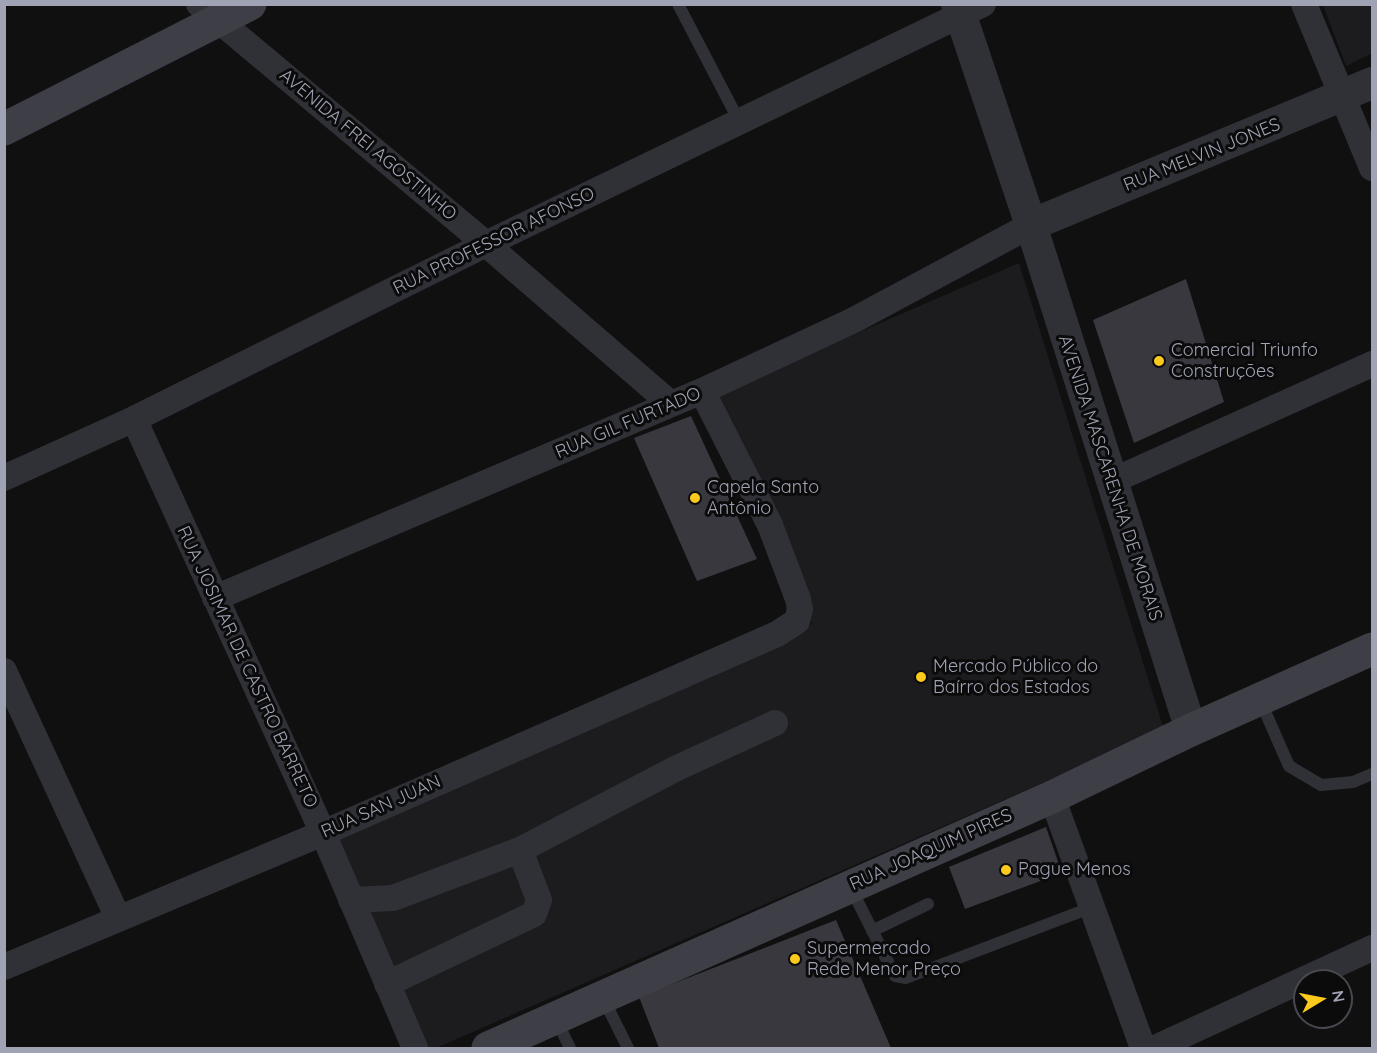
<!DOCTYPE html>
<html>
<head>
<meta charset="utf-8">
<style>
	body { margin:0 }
	#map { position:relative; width:1377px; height:1053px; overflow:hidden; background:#101011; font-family:Quicksand,sans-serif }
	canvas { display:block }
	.frame { position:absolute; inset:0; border:6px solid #a0a3b3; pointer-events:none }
	.north { position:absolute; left:1293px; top:969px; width:60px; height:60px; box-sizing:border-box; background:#0b0b0c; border:2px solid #47484f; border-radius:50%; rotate:80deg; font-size:16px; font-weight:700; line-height:24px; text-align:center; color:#a0a3b3 }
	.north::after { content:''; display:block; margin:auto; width:21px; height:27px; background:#fcca1c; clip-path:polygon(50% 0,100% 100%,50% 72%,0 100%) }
</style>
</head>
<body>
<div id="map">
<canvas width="1377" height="1053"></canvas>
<div class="frame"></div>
<div class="north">N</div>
</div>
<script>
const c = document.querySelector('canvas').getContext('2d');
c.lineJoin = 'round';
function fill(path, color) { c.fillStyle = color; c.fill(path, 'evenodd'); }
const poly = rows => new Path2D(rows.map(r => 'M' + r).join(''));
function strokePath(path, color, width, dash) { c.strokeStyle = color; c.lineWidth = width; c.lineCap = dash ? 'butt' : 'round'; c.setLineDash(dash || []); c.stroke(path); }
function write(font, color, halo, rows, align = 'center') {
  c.font = font + ' Quicksand,sans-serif'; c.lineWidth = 6; c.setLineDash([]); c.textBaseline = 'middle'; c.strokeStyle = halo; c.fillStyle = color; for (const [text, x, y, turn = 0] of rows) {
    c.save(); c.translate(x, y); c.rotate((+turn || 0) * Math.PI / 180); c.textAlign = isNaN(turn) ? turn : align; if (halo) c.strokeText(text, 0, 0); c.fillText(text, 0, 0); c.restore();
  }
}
const built = poly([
	[1323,5,1372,5,1372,53,1346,66],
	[1019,263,1164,730,436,1048,425,1048,327,842,812,624,716,394]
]);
const building = poly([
	[1186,279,1224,402,1134,443,1093,320],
	[691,416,757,559,697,581,634,438],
	[1046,827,1062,873,965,909,949,867],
	[836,920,891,1048,659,1048,639,997]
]);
const service = poly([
	[678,4,739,121],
	[1260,700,1289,766,1321,785,1353,782,1372,774],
	[851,888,895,976,906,978,1090,908],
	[872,931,928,904],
	[603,998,628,1048],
	[556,1019,570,1048]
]);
const minor = poly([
	[199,4,486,244,671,404],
	[1304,4,1372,168],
	[134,419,323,833,415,1048],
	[4,478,134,419,486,244,983,4],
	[1110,482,1372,364],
	[215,598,702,391,854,320,1031,225],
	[4,671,118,918],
	[1052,797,1143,1048],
	[351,900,393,898,520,850,677,768,775,723],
	[4,967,323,833,777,634,797,621,800,609,798,599,770,525,702,391],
	[387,984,534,914,539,900,520,850],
	[1155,1048,1372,948]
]);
const tertiary = poly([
	[957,4,1031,225,1191,730],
	[1031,225,1372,83]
]);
const secondary = poly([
	[4,129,250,4],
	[488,1048,1052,797,1191,730,1372,649]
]);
const markers = [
	[1159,361,6,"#fcca1c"],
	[695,498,6,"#fcca1c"],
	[921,677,6,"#fcca1c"],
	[1006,870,6,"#fcca1c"],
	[795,959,6,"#fcca1c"]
];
const streetNames = [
	["AVENIDA FREI AGOSTINHO",368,145,40],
	["RUA MELVIN JONES",1202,155,-22],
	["RUA PROFESSOR AFONSO",494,241,-26],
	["RUA GIL FURTADO",628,423,-23],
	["AVENIDA MASCARENHA DE MORAIS",1110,478,72],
	["RUA JOSIMAR DE CASTRO BARRETO",247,667,65],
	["RUA SAN JUAN",381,807,-24],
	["RUA JOAQUIM PIRES",931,850,-24]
];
const poiNames = [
	["Comercial Triunfo",1171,351],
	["Construções",1171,372],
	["Capela Santo",707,488],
	["Antônio",707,509],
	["Mercado Público do",933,667],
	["Baírro dos Estados",933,688],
	["Pague Menos",1018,870],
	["Supermercado",807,949],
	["Rede Menor Preço",807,970]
];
fill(built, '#1c1c1e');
fill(building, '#39383e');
strokePath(service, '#303136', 12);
strokePath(minor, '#303136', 26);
strokePath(tertiary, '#303136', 32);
strokePath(secondary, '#3e3f46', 33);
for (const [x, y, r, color] of markers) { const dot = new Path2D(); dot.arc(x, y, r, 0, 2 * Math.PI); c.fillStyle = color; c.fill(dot); strokePath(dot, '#0b0b0c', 2); }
write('18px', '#a0a3b3', '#0b0b0c', streetNames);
write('18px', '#a0a3b3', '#0b0b0c', poiNames, 'left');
</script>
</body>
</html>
